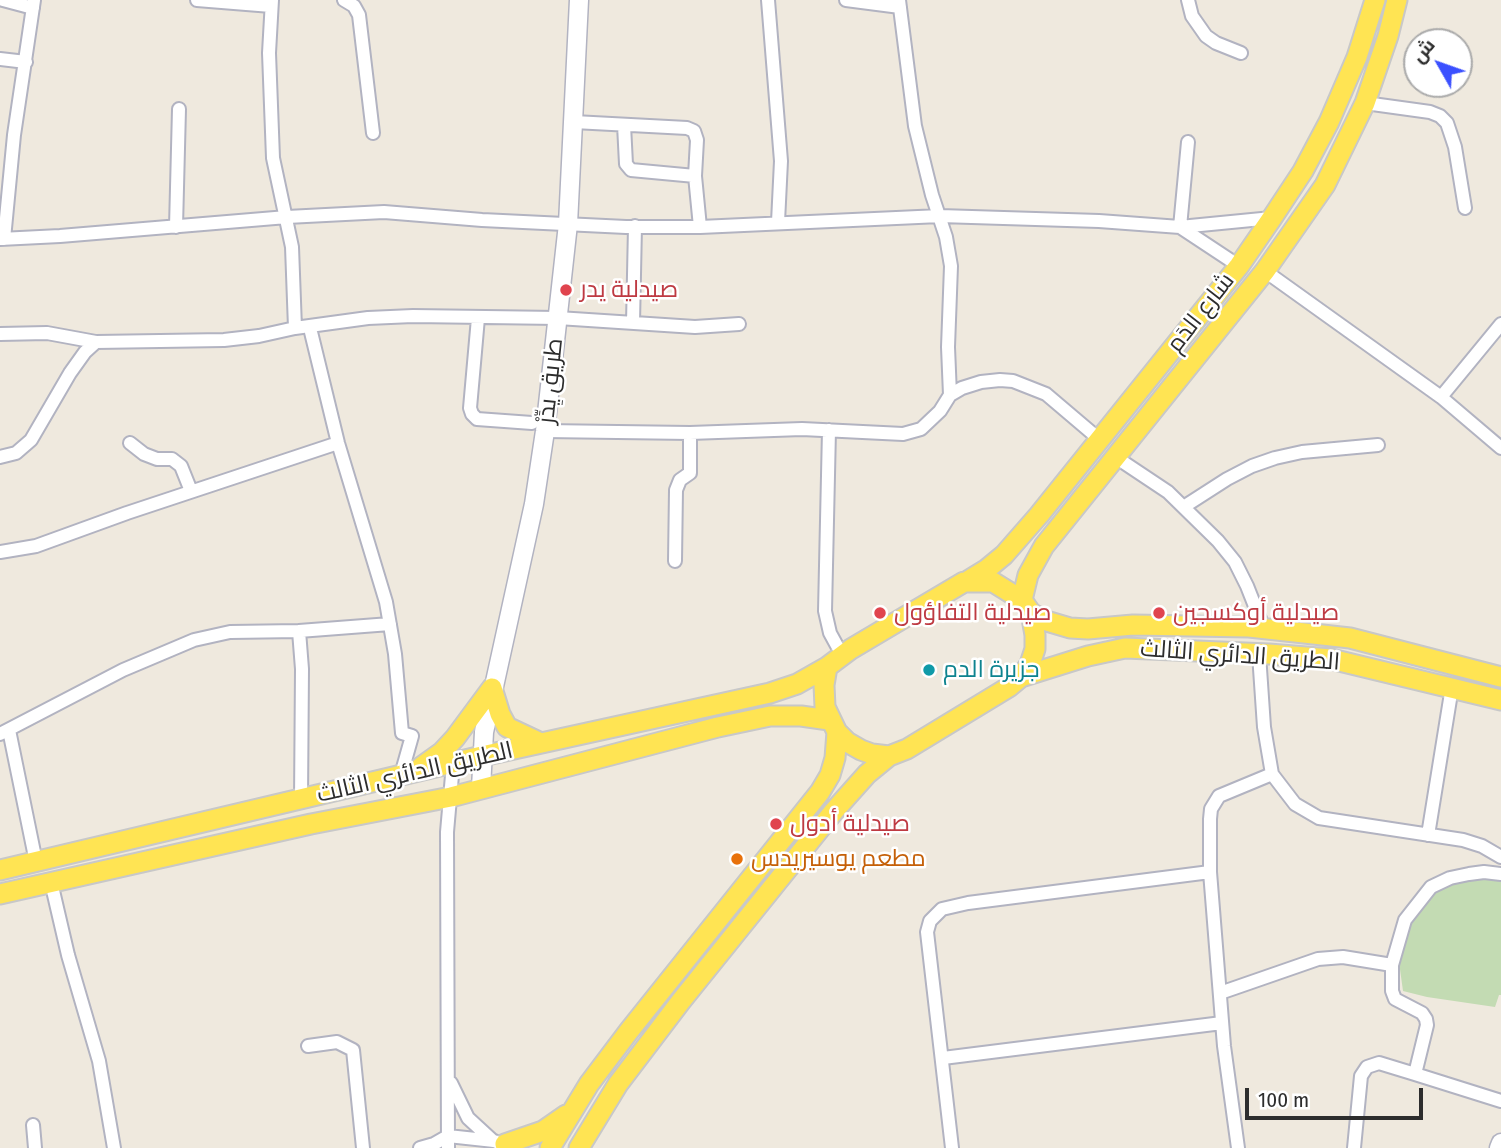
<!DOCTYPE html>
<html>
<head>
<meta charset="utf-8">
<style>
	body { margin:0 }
	#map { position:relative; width:1501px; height:1148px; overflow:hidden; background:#efe9de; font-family:"Fira Sans Condensed",Cairo,sans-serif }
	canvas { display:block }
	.north { position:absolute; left:1403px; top:28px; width:70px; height:70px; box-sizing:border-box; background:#fff; border:2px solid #ababab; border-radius:50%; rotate:310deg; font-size:19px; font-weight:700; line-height:28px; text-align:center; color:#2d2d2d }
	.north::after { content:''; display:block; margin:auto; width:24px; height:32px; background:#3b50ff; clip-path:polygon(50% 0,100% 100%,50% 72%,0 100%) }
	.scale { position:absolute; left:1245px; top:1088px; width:178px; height:32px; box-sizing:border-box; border:4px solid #2d2d2d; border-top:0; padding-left:9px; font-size:21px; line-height:24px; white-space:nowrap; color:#2d2d2d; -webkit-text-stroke:5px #fff; paint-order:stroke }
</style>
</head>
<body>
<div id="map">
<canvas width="1501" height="1148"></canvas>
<div class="north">ش</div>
<div class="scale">100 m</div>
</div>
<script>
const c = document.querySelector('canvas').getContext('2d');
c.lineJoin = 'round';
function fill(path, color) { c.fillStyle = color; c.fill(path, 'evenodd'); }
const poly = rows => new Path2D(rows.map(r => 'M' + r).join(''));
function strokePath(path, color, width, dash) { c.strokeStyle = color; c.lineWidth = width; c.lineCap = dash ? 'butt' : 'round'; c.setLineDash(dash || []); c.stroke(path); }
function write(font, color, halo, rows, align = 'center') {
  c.font = font + ' "Fira Sans Condensed",Cairo,sans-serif'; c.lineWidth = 5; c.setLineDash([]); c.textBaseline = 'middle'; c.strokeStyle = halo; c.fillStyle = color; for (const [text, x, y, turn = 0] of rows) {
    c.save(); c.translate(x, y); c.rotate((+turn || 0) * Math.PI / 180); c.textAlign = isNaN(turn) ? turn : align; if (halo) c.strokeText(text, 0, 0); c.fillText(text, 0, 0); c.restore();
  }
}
const cemetery = poly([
	[1501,875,1501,995,1499,995,1495,1007,1427,997,1403,991,1399,962,1406,921,1433,886]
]);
const street = poly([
	[3,0,33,8],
	[197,0,271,6],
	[272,0,269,53,273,158,292,247,295,328,368,318,413,316,558,318,695,327,739,324],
	[344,0,354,6,359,15,373,133],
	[768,0,781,161,778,222],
	[846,0,900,7],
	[899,0,915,126,932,195,946,237,951,266,948,347,950,395],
	[1188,0,1192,16,1206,36,1216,43,1241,53],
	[0,59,26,62],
	[1365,103,1430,112,1440,116,1447,123,1455,147,1465,208],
	[574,122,687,128,694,131,697,140,695,176,700,227],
	[624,125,626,164,631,170,695,176],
	[176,227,179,109],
	[1180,227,1188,142],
	[1180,227,1239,266],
	[0,239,60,236,287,217,384,212,482,220,626,227,700,227,940,216,1099,221,1180,227,1272,218],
	[4,239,14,135,34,0],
	[1265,271,1441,397,1501,448],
	[478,318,470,408,472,414,477,419,532,423],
	[633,323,635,226],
	[310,328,338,443,386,602,395,654,402,733,412,736,401,775],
	[0,334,47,333,96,342],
	[1441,397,1501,324],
	[829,430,825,611,830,633,842,655],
	[545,431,690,433,802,429,903,434,921,429,940,411,950,395,962,388,981,382,1000,380,1013,381,1046,394,1099,439],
	[130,443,144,454,157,459,172,459,181,466,191,491],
	[0,457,16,453,31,440,70,373,85,352,96,342,224,340,259,336,295,328],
	[1117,458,1168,492,1218,541,1235,562,1247,586,1264,629],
	[1185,506,1227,479,1252,466,1275,458,1302,452,1378,445],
	[0,552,36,546,127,513,338,443],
	[675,561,676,490,680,480,690,473,690,433],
	[299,631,302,669,301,800],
	[9,730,36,862],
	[0,734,123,670,194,640,230,632,299,631,390,624],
	[1272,774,1295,804,1319,818,1463,840,1482,846,1501,857],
	[1428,835,1452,687],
	[1501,874,1484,872,1469,874,1450,878,1431,887,1405,920,1392,965,1392,991,1395,999,1422,1013,1426,1019,1427,1025,1415,1074,1501,1101],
	[51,882,68,955,99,1061,114,1148],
	[1220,993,1318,959,1343,957,1392,965],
	[308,1046,337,1042,353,1050,363,1148],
	[943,1058,1222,1023],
	[451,1083,468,1118,493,1141],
	[33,1125,35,1148],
	[420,1148,434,1144,448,1136,494,1141,510,1147],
	[448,1148,447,832,453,764],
	[952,1148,927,932,930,921,942,909,968,903,1210,872],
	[1238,1148,1224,1046,1210,872,1210,819,1211,809,1219,796,1272,774,1264,727,1259,654],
	[1354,1148,1361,1076,1367,1067,1379,1063,1415,1074]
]);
const secondary = poly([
	[481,788,484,732,534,504,545,431,568,224,579,0],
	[1499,1148,1501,1143]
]);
const primary = poly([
	[969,580,987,569,1004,555,1039,515,1239,266,1272,218,1303,171,1329,122,1357,57,1375,0],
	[1022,600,1028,575,1044,546,1265,271,1325,185,1365,103,1388,36,1397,0],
	[1031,613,1043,620,1070,628,1088,629,1133,625,1249,627,1350,638,1501,677],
	[1021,677,1088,656,1125,648,1269,654,1331,659,1501,700],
	[492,688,500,714,507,727,541,743],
	[421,767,442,752,455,738,492,688],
	[0,870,482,756,770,693,797,684,827,667,851,649,964,582,993,582,1022,600,1031,613,1035,635,1035,649,1030,664,1021,677,1009,687,907,749,889,756,872,754,861,750,847,742,837,732,825,707,824,685,827,667],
	[0,894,311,824,451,797,718,727,770,716,801,716,829,720],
	[505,1144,543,1131,566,1115],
	[550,1148,589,1084,629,1031,820,792,830,775,835,758,837,732],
	[579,1148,618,1084,681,1001,834,811,867,774,889,756]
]);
const markers = [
	[566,290,7,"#e0444e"],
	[880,613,7,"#e0444e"],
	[1159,613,7,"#e0444e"],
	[929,670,7,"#0f9aa8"],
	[776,824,7,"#e0444e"],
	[737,859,7,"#e8710a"]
];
const healthNames = [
	["صيدلية يدر",580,290],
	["صيدلية التفاؤول",894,613],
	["صيدلية أوكسجين",1173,613],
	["صيدلية أدول",790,824]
];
const streetNames = [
	["شارع الدَم",1201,313,-52],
	["طريق يِدِّرْ",551,381,-84],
	["الطريق الدائري الثالث",1240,656,4],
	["الطريق الدائري الثالث",415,773,-13]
];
const cultureNames = [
	["جزيرة الدم",943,670]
];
const foodNames = [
	["مطعم يوسيريدس",751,859]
];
fill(cemetery, '#c3dbb3');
strokePath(street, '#b2b3c1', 16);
strokePath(secondary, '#b2b3c1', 21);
strokePath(primary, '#c8c8c8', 23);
strokePath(street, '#fff', 12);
strokePath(secondary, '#fff', 18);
strokePath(primary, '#ffe453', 19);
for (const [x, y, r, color] of markers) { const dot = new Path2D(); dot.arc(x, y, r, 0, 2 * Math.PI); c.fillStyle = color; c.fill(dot); strokePath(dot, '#fff', 2.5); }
write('24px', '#be3a42', '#fff', healthNames, 'left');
write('24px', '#2d2d2d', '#fff', streetNames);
write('24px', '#0d838f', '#fff', cultureNames, 'left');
write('24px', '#c56008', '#fff', foodNames, 'left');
</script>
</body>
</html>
